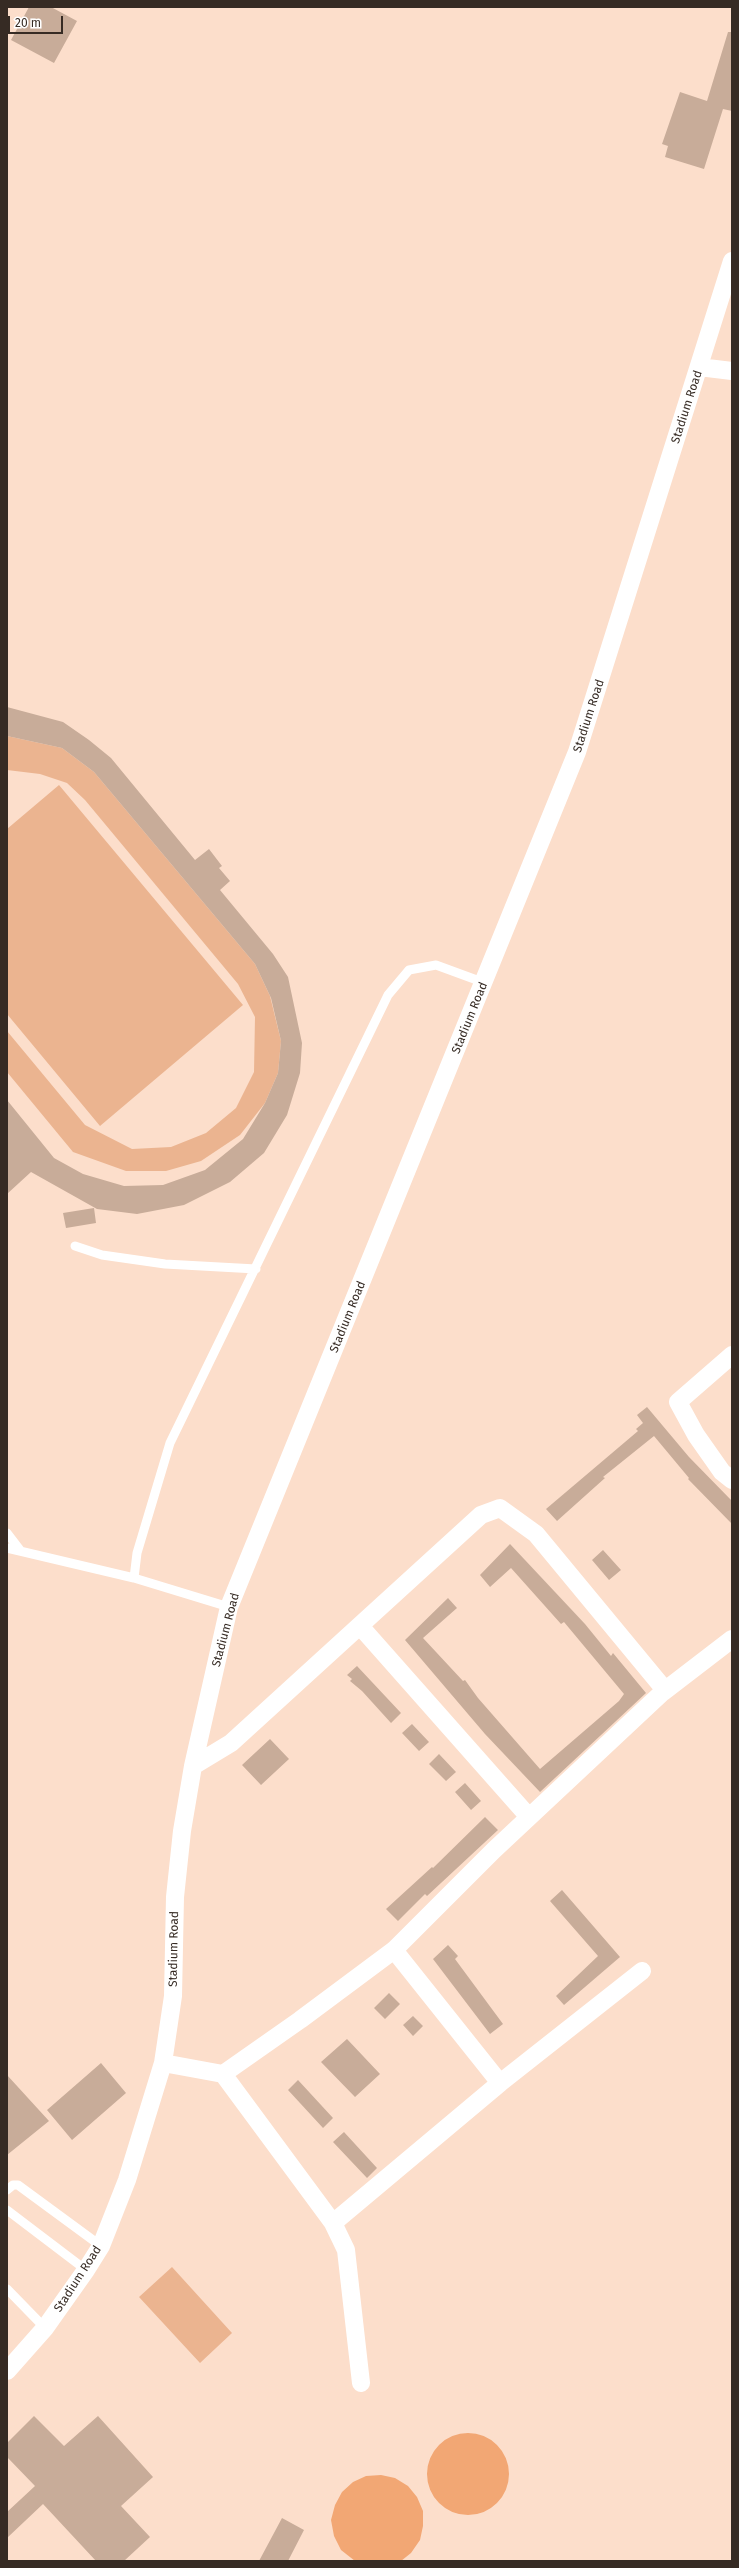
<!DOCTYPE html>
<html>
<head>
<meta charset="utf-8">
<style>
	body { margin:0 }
	#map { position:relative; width:739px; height:2568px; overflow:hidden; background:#fcdecb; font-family:"Fira Sans",sans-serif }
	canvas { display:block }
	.frame { position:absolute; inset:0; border:8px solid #362b24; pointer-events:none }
	.scale { position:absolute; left:8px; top:16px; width:55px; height:18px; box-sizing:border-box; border:2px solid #362b24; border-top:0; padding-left:5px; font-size:12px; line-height:14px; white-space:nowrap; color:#362b24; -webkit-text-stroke:3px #fff; paint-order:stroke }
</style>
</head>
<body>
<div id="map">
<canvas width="739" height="2568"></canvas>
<div class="frame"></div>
<div class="scale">20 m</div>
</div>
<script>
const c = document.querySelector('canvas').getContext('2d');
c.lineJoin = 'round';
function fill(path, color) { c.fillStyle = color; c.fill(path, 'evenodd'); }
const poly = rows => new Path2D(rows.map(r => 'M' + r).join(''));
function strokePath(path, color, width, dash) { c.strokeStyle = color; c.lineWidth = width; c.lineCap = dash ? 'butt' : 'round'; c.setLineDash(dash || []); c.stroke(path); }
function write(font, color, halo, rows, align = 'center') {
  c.font = font + ' "Fira Sans",sans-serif'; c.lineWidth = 3.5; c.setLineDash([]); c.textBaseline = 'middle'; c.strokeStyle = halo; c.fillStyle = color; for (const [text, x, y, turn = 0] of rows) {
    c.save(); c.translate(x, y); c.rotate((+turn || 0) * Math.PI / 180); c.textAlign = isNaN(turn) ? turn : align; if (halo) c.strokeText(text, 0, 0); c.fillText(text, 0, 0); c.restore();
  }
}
const green = poly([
	[7,736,62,748,94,772,255,964,270,996,281,1041,278,1073,265,1103,240,1135,201,1161,166,1171,126,1171,73,1152,7,1072,7,1031,85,1125,132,1149,171,1147,206,1133,236,1108,254,1072,255,1017,238,984,85,800,67,783,40,774,7,770],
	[59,785,243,1005,100,1126,7,1014,7,829],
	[172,2267,232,2333,200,2363,139,2297]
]);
const water = poly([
	'427 2474a41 41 0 1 1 82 0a41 41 0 1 1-82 0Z',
	[381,2475,395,2478,408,2486,417,2497,423,2511,423,2526,420,2540,411,2553,401,2561,355,2561,341,2550,334,2536,331,2520,335,2505,342,2492,353,2482,366,2476]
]);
const building = poly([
	[29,7,51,7,77,21,54,63,11,40],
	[728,32,732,32,732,111,723,109,704,169,665,157,668,146,662,144,680,92,707,101],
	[7,707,63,722,89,740,111,758,195,860,209,849,222,866,219,868,230,881,220,890,273,954,288,977,302,1043,300,1073,287,1115,264,1153,230,1182,184,1205,137,1214,97,1209,31,1172,7,1194,7,1100,54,1158,83,1174,124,1186,163,1185,205,1170,243,1139,265,1103,278,1073,281,1041,271,998,255,964,94,772,62,748,7,736],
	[94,1208,96,1223,66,1228,63,1213],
	[647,1407,689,1457,732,1501,732,1524,688,1479,689,1478,654,1436,603,1477,605,1478,557,1521,546,1509,638,1431,636,1429,643,1423,637,1415],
	[510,1544,585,1624,611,1656,613,1653,646,1693,540,1792,485,1734,405,1640,448,1598,457,1608,423,1638,463,1681,465,1680,478,1698,540,1769,619,1701,624,1694,564,1622,561,1624,511,1568,490,1587,480,1575],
	[603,1550,621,1570,609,1580,592,1560],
	[357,1666,401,1713,391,1723,362,1691,350,1681,352,1679,347,1675],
	[412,1724,429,1742,419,1751,402,1733],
	[270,1739,289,1759,261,1785,242,1765],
	[439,1754,456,1772,446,1781,429,1764],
	[465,1783,481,1801,471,1810,455,1792],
	[485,1817,498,1830,427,1896,425,1894,398,1921,386,1909,432,1867,433,1868],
	[562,1890,620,1957,564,2005,556,1996,598,1956,550,1901],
	[448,1945,458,1956,455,1959,503,2024,490,2034,433,1959],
	[389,1993,400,2004,385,2019,374,2008],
	[413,2016,423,2026,413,2036,403,2025],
	[347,2039,380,2074,355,2097,321,2062],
	[101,2063,126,2093,72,2140,47,2110],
	[7,2075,49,2121,7,2155],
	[298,2080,333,2118,323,2128,288,2090],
	[344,2132,377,2168,367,2178,333,2142],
	[34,2416,64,2446,98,2416,153,2477,121,2506,150,2537,124,2561,96,2561,43,2504,7,2538,7,2512,35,2486,7,2457,7,2443],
	[282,2518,304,2530,288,2561,259,2561]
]);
const lane = poly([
	[75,1246,102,1255,165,1264,256,1269],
	[7,1533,20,1550],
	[7,1548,134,1578],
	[229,1607,134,1578,137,1553,170,1443,388,995,409,970,436,965,485,983],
	[7,2190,13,2185,18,2185,101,2246],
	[7,2210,86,2270],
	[7,2289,45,2328]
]);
const street = poly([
	[699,367,732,371],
	[732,1355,678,1402,696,1435,722,1472,732,1480],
	[360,1626,529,1817],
	[663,1692,732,1639],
	[394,1950,500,2083],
	[163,2063,223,2074,300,2020,394,1950,494,1850,665,1690,536,1534,500,1508,481,1515,231,1743,193,1766],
	[223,2074,333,2223,346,2250,361,2383],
	[333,2223,500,2083,642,1971],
	[7,2371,45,2328,86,2270,101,2246,127,2180,163,2063,173,1996,175,1897,182,1831,193,1766,229,1607,577,752,732,261]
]);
const streetNames = [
	["Stadium Road",687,407,-72],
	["Stadium Road",589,716,-72],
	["Stadium Road",470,1018,-68],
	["Stadium Road",348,1317,-68],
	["Stadium Road",226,1630,-75],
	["Stadium Road",174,1949,-89],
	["Stadium Road",78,2279,-57]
];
fill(green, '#ebb490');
fill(water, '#f2a774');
fill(building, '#c8ac99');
strokePath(lane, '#fff', 9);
strokePath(street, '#fff', 18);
write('12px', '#362b24', '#fff', streetNames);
</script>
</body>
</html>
